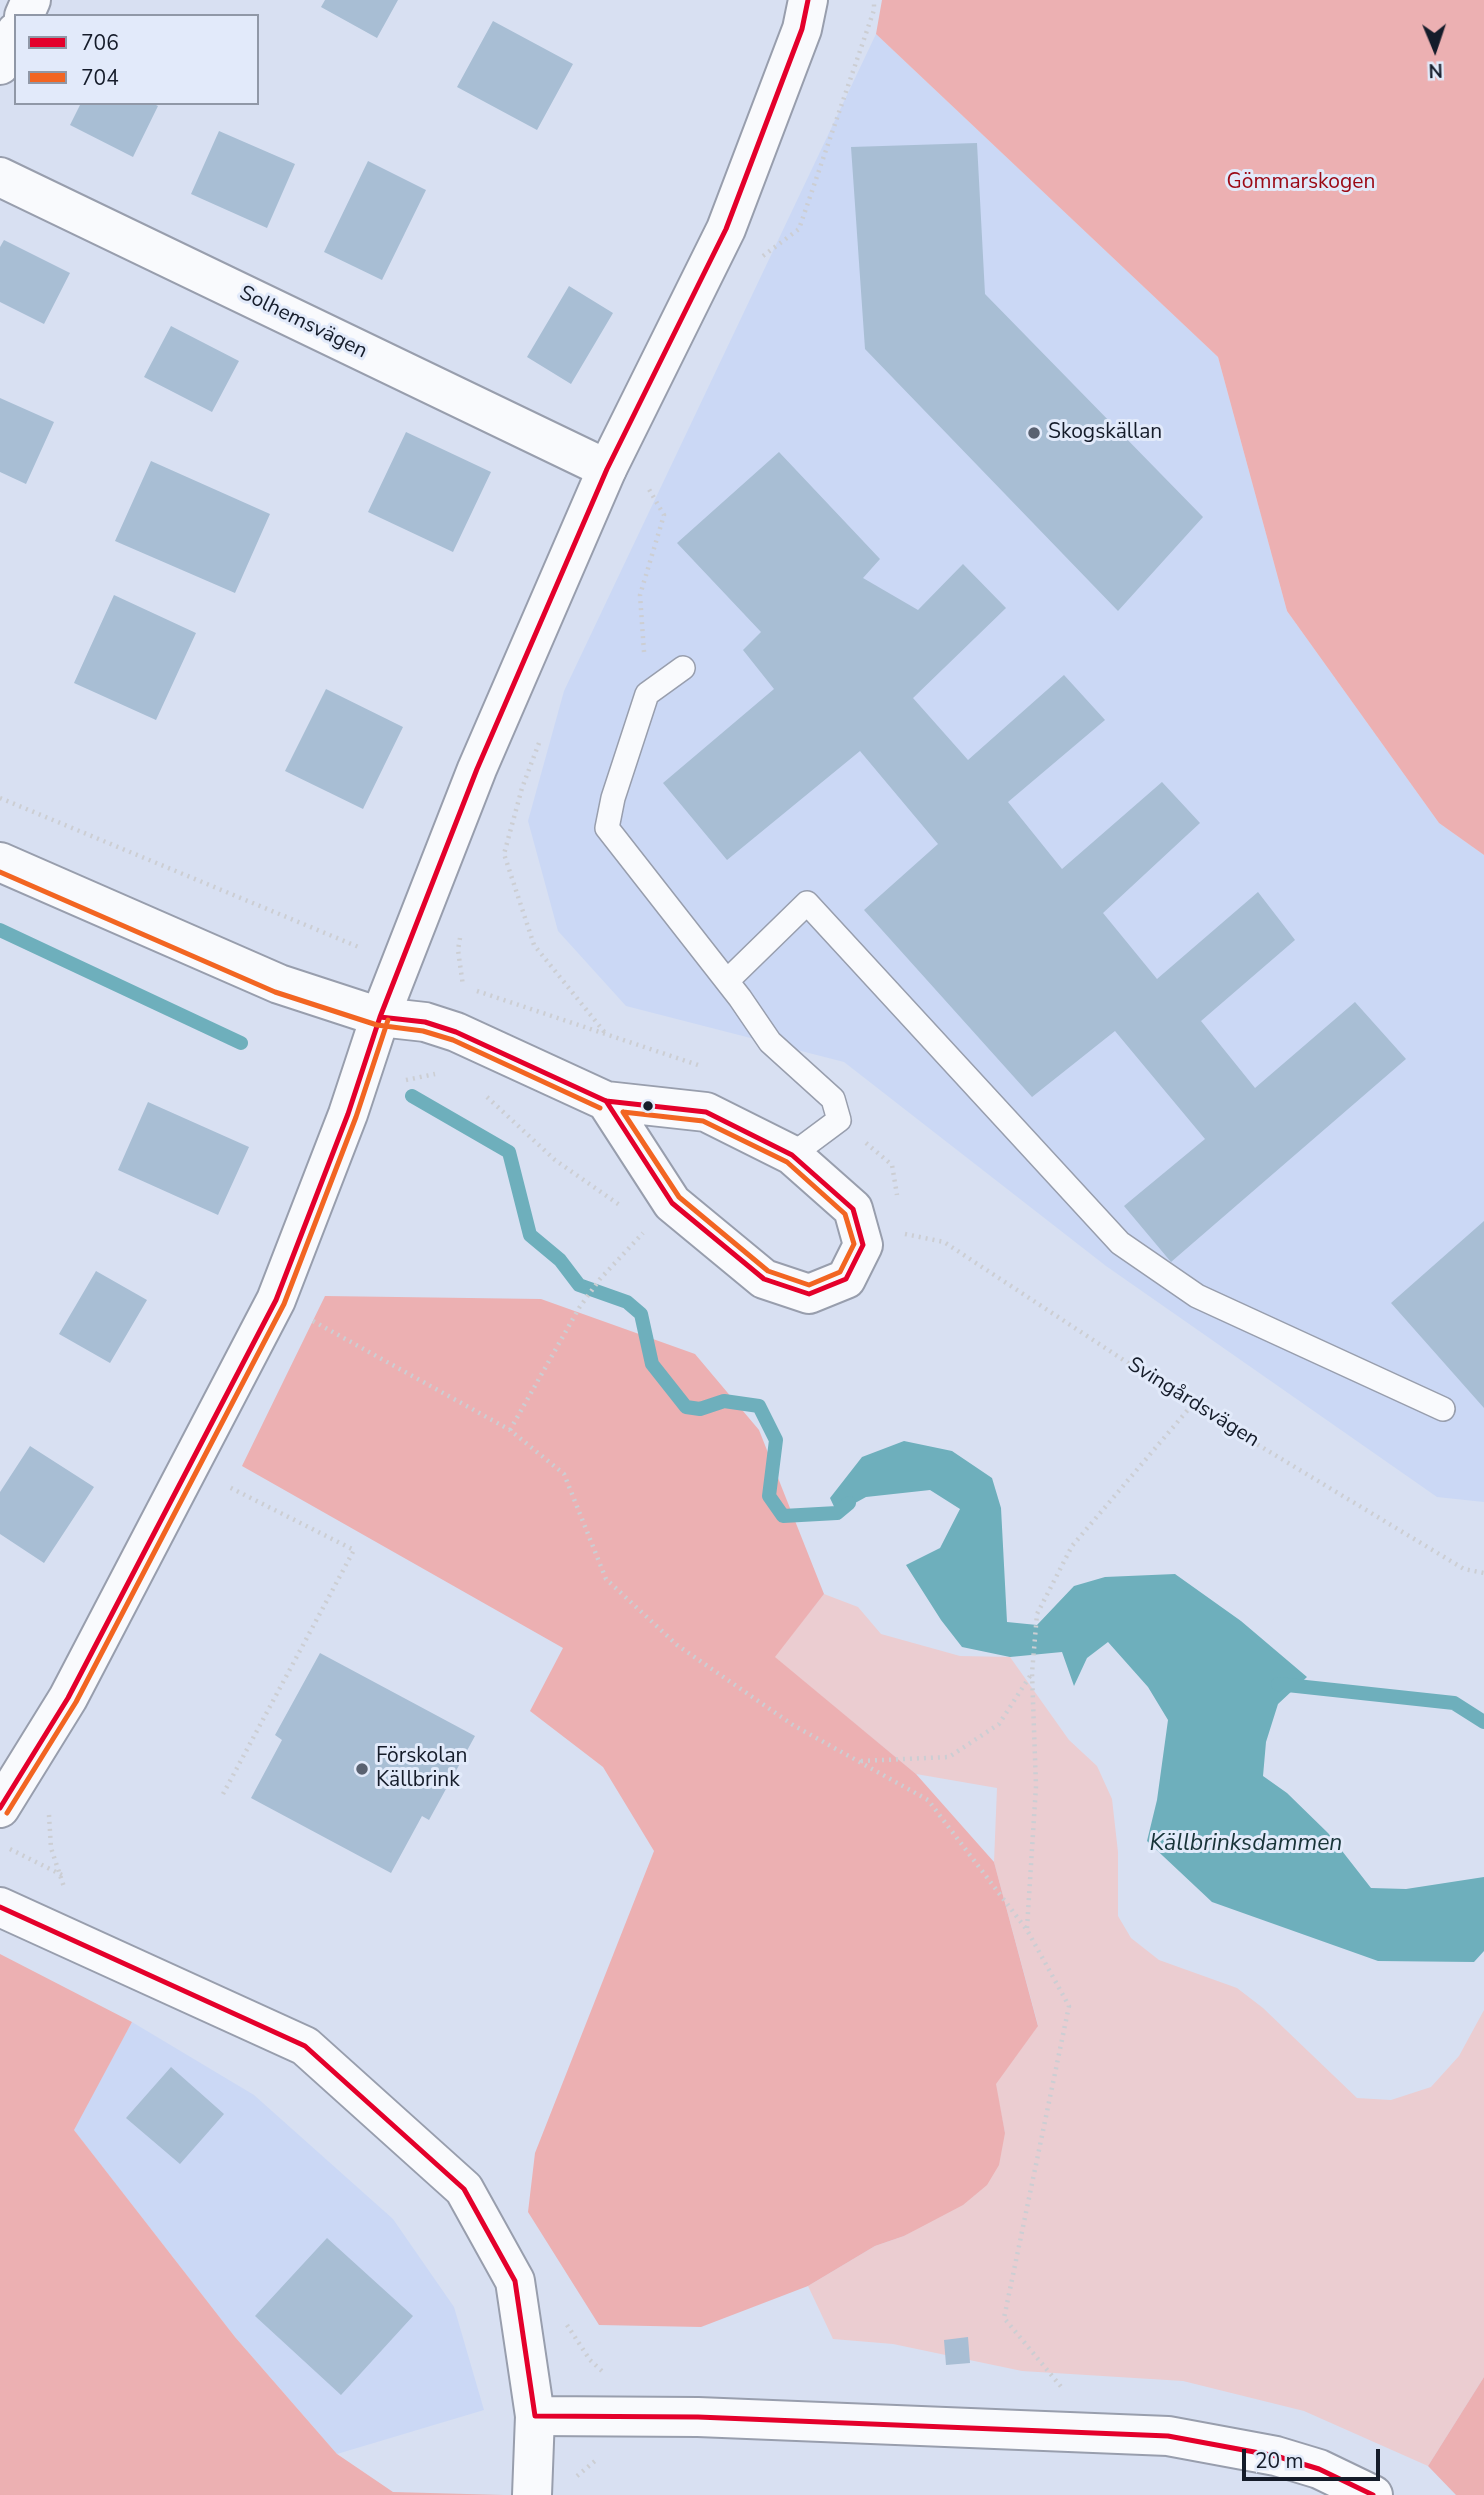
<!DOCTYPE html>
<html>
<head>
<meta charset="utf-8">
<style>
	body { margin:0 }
	#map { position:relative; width:1484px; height:2495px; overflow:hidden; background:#d8e0f2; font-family:"Nunito Sans",sans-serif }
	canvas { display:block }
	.legend { position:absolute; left:14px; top:14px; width:245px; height:91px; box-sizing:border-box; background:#e2eafa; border:2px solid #9098a7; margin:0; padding:9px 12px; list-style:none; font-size:21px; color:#151c2a }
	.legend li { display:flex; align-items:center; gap:14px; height:35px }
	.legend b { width:35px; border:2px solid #9098a7 }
	.north { position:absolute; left:1400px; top:14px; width:70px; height:70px; -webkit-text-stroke:5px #e2eafa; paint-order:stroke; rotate:178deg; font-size:19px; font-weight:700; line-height:28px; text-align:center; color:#151c2a }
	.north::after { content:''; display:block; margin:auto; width:24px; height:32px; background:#151c2a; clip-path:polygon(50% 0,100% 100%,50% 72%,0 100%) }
	.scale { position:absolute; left:1242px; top:2449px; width:138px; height:32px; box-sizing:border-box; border:4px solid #151c2a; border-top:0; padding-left:9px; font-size:21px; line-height:24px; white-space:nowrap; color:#151c2a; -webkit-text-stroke:5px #e2eafa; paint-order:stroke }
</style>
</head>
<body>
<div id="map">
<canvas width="1484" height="2495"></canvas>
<ul class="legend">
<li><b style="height:9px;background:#e4002b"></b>706</li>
<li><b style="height:9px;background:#f26522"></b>704</li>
</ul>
<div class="north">N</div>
<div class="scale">20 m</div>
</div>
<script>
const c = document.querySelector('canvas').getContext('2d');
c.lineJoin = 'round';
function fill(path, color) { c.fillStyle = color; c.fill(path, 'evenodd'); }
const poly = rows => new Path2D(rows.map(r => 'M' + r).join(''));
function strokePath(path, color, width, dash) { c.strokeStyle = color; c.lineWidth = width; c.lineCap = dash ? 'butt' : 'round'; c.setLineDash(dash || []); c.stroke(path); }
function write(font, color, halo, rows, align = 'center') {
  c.font = font + ' "Nunito Sans",sans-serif'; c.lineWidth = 6; c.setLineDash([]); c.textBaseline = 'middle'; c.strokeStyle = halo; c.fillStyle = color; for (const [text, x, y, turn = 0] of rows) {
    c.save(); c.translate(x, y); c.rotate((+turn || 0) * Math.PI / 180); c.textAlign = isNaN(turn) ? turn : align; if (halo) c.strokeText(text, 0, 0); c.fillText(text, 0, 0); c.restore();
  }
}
const built = poly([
	[876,34,1218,357,1287,611,1439,823,1484,855,1484,1502,1437,1497,1106,1266,844,1062,626,1006,558,931,528,821,564,691],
	[132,2022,254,2095,393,2219,454,2307,484,2410,337,2454,235,2337,73,2129]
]);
const green = poly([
	[824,1594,858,1607,881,1634,960,1656,1010,1657,1069,1740,1097,1766,1112,1799,1118,1852,1118,1916,1131,1938,1159,1960,1237,1988,1263,2008,1357,2098,1391,2100,1431,2087,1459,2056,1484,2010,1484,2377,1428,2466,1304,2411,1183,2381,1022,2371,893,2344,833,2339,808,2286,875,2246,904,2236,931,2220,1005,2133,995,2084,1038,2025,994,1862,997,1788,916,1774,774,1657]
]);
const forest = poly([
	[882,0,1484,0,1484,855,1439,823,1287,611,1218,357,876,34],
	[325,1296,541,1299,695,1354,759,1430,824,1594,775,1657,916,1774,994,1862,1038,2026,996,2084,1005,2133,999,2165,987,2185,963,2205,904,2236,875,2246,808,2286,701,2327,599,2325,528,2212,535,2153,654,1851,603,1767,530,1711,563,1648,242,1466],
	[0,1954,132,2022,74,2130,235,2337,337,2454,393,2492,504,2495,0,2495],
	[1484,2377,1484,2495,1456,2495,1428,2466]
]);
const water = poly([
	[904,1441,952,1451,992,1478,1001,1508,1007,1622,1037,1625,1074,1586,1105,1577,1175,1574,1241,1621,1307,1677,1278,1704,1266,1742,1263,1776,1287,1793,1328,1833,1371,1888,1406,1889,1484,1877,1484,1951,1474,1962,1378,1961,1212,1902,1147,1841,1157,1800,1168,1720,1148,1687,1108,1642,1087,1658,1074,1686,1062,1652,1010,1657,962,1647,941,1620,906,1565,940,1548,960,1509,930,1490,866,1497,837,1513,830,1498,862,1457]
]);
const stream = poly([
	[0,930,241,1043],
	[412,1096,509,1152,530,1235,560,1260,579,1285,627,1302,641,1314,652,1364,686,1407,700,1409,724,1401,759,1406,776,1440,769,1496,783,1516,837,1513,849,1503],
	[1278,1684,1454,1703,1484,1722]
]);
const building = poly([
	[325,0,398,0,377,38,321,7],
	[493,21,573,64,537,130,457,87],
	[81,103,152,103,158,106,133,157,70,125],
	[219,131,295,164,267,228,191,194],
	[977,143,985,294,1203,517,1118,611,865,349,851,147],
	[368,161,426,190,382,280,324,252],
	[4,240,70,273,44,324,0,302,0,247],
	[569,286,613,313,571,384,527,357],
	[171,326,239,361,212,412,144,377],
	[0,398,54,422,26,484,0,472],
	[406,432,491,472,453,552,368,512],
	[779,452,880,559,863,578,918,610,963,564,1006,608,913,698,968,760,1064,675,1105,720,1008,802,1062,869,1162,782,1200,823,1103,913,1157,979,1258,892,1295,940,1201,1021,1255,1088,1355,1002,1406,1059,1171,1262,1124,1206,1205,1139,1115,1031,1032,1097,864,910,938,844,860,751,727,860,663,783,774,689,743,650,761,632,677,543],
	[151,461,270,514,235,593,115,541],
	[114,595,196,633,156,720,74,683],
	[326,689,403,727,363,809,285,771],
	[148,1102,249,1147,218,1215,118,1170],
	[1484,1221,1484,1408,1391,1303],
	[96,1271,147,1300,110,1363,59,1334],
	[30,1446,94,1487,44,1563,0,1534,0,1492],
	[320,1653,475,1736,429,1820,422,1816,391,1873,251,1798,282,1740,275,1735],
	[171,2067,224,2114,180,2164,126,2118],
	[327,2238,413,2316,341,2395,255,2316],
	[968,2337,970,2363,946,2365,944,2340]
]);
const path = poly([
	[763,256,799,229,874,10,874,0],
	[644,652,640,595,664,515,647,486],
	[539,743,522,788,504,854,534,945,606,1034],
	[0,798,361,948],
	[460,938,458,950,463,986],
	[477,991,698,1065],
	[406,1080,435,1074],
	[487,1097,555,1160,621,1206],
	[866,1143,892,1165,897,1195],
	[905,1234,944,1242,1192,1405,1464,1569,1484,1573],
	[313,1321,510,1430,564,1474,606,1579,677,1645,793,1725,928,1800,1027,1930,1069,2006,1004,2318,1063,2389],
	[510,1430,579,1308,600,1279,643,1233],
	[861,1761,949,1757,999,1724,1032,1673],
	[223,1794,354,1550,227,1486],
	[49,1815,51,1848,64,1887],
	[10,1849,62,1875],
	[1027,1928,1036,1786,1032,1673,1037,1614,1072,1546,1192,1405],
	[567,2325,590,2360,604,2373],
	[577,2476,595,2461]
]);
const service = poly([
	[683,668,647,694,613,798,607,828,740,998,770,1042,833,1099,839,1120,792,1155],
	[727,981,807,903,1120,1243,1197,1296,1443,1409]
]);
const minor = poly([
	[24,16,31,0],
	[0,65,16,32],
	[0,177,607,469],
	[380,1017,425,1022,456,1032,606,1101,706,1112,792,1155,853,1209,863,1245,846,1279,809,1294,764,1279,672,1203,606,1101],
	[532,2495,535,2416]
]);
const tertiary = poly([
	[0,862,279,984,380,1017],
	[0,1808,68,1698,276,1300,348,1114,380,1017,477,769,607,469,726,229,802,29,808,0],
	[0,1907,305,2046,464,2189,515,2281,535,2416,698,2417,1168,2436,1276,2456,1319,2469,1373,2495]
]);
const bus1 = poly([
	[380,1017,425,1022,456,1032,606,1101],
	[606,1101,706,1112,792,1155,853,1209,863,1245,846,1279,809,1294,764,1279,672,1203,606,1101],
	[0,1808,68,1698,276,1300,348,1114,380,1017,477,769,607,469,726,229,802,29,808,0],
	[0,1907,305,2046,464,2189,515,2281,535,2416],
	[535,2416,698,2417,1168,2436,1276,2456,1319,2469,1373,2495]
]);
const bus2 = poly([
	[0,872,275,992,377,1025,423,1031,453,1040,600,1108],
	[623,1112,703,1121,787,1162,845,1214,854,1244,840,1272,809,1285,768,1271,679,1197,623,1112],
	[7,1813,76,1702,284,1304,356,1117,388,1020]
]);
const markers = [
	[1034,433,7,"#596170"],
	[648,1106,6,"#151c2a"],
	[362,1769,7,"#596170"]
];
const parkNames = [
	["Gömmarskogen",1301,183]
];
const streetNames = [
	["Solhemsvägen",303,323,26],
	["Svingårdsvägen",1193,1403,32]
];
const poiNames = [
	["Skogskällan",1048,433],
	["Förskolan",376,1757],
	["Källbrink",376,1781]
];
const waterNames = [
	["Källbrinksdammen",1246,1844]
];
fill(built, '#cbd8f5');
fill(green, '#ebcdd1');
fill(forest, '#ecb0b2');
fill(water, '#6eafbc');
strokePath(stream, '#6eafbc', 14);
fill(building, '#a8bed4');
strokePath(service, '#989ead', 26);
strokePath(minor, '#989ead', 42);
strokePath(tertiary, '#989ead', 42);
strokePath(path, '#ccced3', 4.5, [2, 5]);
strokePath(service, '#f9fafd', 23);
strokePath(minor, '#f9fafd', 38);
strokePath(tertiary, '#f9fafd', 38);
strokePath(bus1, '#e4002b', 5);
strokePath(bus2, '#f26522', 5);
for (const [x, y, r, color] of markers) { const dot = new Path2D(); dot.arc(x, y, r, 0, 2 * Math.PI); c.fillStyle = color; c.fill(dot); strokePath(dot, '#e2eafa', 2.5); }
write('21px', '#9b0814', '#e2eafa', parkNames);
write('21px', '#151c2a', '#e2eafa', streetNames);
write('21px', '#151c2a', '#e2eafa', poiNames, 'left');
write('italic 23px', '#183438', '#e2eafa', waterNames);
</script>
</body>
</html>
